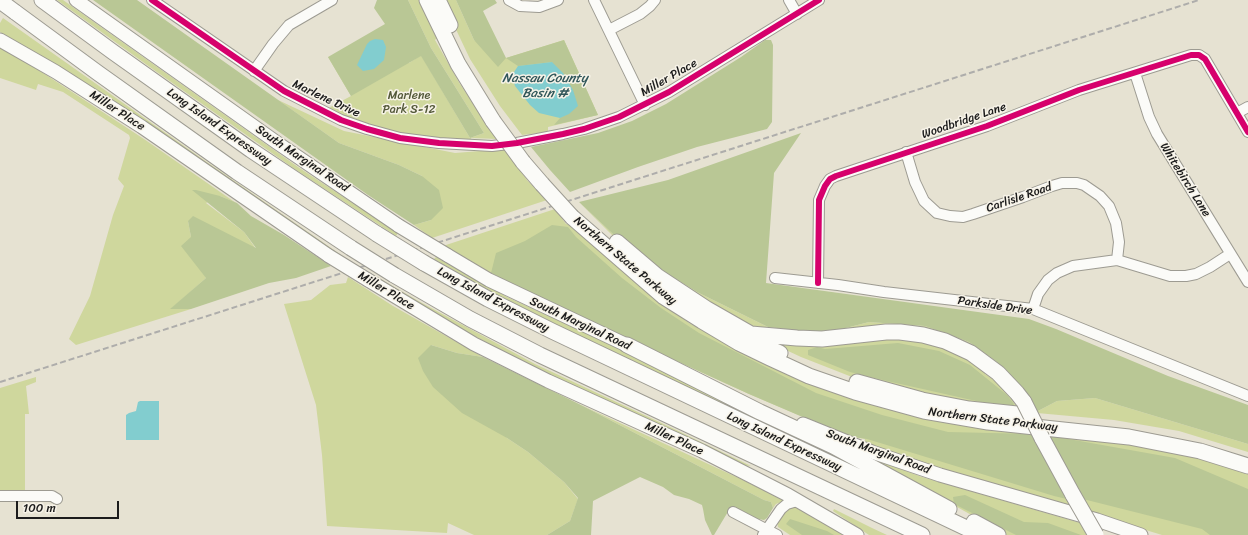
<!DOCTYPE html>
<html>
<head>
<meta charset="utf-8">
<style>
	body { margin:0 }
	#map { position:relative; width:1248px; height:535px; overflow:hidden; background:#e6e2d2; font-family:Sriracha,sans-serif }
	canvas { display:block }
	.scale { position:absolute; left:16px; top:501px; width:103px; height:18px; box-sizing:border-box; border:2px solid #1c1c1c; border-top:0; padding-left:5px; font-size:12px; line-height:14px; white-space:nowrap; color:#1c1c1c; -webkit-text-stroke:3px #f7f3e8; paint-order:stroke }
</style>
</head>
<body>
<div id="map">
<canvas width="1248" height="535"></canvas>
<div class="scale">100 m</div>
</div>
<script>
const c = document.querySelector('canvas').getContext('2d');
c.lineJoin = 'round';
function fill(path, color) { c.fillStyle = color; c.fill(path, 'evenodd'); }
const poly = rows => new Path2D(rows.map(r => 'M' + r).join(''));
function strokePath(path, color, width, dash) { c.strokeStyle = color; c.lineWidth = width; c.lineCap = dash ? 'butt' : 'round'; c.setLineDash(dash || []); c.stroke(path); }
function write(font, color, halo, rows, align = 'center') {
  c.font = font + ' Sriracha,sans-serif'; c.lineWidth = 3; c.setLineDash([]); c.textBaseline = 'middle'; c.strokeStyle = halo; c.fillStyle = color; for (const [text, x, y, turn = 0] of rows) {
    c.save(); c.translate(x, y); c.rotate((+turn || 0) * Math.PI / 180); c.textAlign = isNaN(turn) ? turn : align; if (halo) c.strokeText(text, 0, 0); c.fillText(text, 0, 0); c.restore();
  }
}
const green = poly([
	[57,0,63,0,298,167,398,233,396,236,296,170,154,70],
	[408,0,420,0,437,38,435,40,460,84,497,139,471,138,475,145,400,138,323,111,351,96,328,57,409,63,421,55,470,138,484,133,431,48],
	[442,0,456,0,474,40,506,58,564,40,598,115,548,127,548,132,522,135,500,106,470,59],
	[3,18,201,158,344,257,341,258,45,60,0,32,0,23],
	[0,47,8,50,144,139,236,203,220,196,206,203,244,232,256,249,188,221,191,237,206,278,171,309,191,309,76,345,69,339,90,296,113,215,124,186,118,179,130,138,129,135,63,92,38,84,36,90,0,78],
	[278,100,344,131,455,153,505,149,527,180,547,200,432,238,414,225,431,220,422,176,399,165,339,143],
	[580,203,615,236,655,266,697,292,768,327,812,332,842,329,869,322,925,326,969,342,997,362,1023,391,1021,392,931,333,815,336,775,332,744,323,699,298,613,236],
	[555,209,566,224,573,225,643,289,689,323,757,359,1030,431,1077,511,967,477,864,443,865,439,848,436,749,394,589,321,491,273,443,246],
	[436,257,507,297,674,373,828,450,836,456,614,353,505,299,434,259],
	[372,274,422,303,535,364,670,427,751,466,741,465,532,367,419,306,370,275],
	[348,277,393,306,483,357,457,353,431,345,507,438,528,452,564,482,578,499,570,521,547,535,474,535,448,523,447,533,327,526,322,455,316,405,284,304,311,300,330,285,346,283],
	[882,336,946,346,988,371,985,374,1003,386,1020,412,947,400,852,377,801,357,771,343],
	[36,377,36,382,26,386,29,414,25,414,25,494,0,494,0,388],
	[1095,398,1248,444,1248,452,1179,431,1114,420,1037,413,1036,412,1057,401],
	[581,405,745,481,784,501,776,504,773,508,771,502,764,500],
	[1046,435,1150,447,1248,471,1248,535,1162,535,1087,512],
	[868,457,922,477,1084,524,1091,535,1007,535],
	[792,506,798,509,845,535,790,535,778,527,777,522,788,507],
	[834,509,872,528,887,535,869,535,833,511]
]);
const forest = poly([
	[93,0,137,0,339,143,399,165,422,176,439,190,443,208,431,220,414,225,368,195],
	[377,0,408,0,431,48,484,133,470,138,421,56,351,96,328,57,385,24,374,8],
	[456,0,495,0,497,3,483,11,506,58,564,40,598,115,554,125,560,118,569,113,552,62,518,66,506,58,498,67,474,40],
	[765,40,771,40,773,45,772,122,767,129,697,147,638,167,570,192,550,170,531,147,598,133,632,121,666,104,741,57],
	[801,133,774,173,766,283,1029,319,1056,329,1168,376,1248,405,1248,444,1095,398,1057,401,1036,412,1023,391,997,362,969,342,925,326,869,322,842,329,812,332,768,327,697,292,655,266,615,236,579,202,668,180],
	[192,190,196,190,220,196,237,203,251,216,284,235,331,266,296,278,269,283,191,309,170,309,206,278,181,246,191,237,188,221,193,216,256,248,244,232],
	[552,225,568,227,576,237,622,278,661,308,699,333,816,393,882,415,948,432,1034,434,1071,500,1054,496,867,439,847,436,749,394,589,321,491,273,496,253,525,241],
	[898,343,939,351,970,365,1007,395,1014,404,1012,407,985,403,887,381,850,372,808,355,808,350,817,347,825,349],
	[431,345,457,353,483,357,581,405,764,500,771,502,773,508,767,518,764,520,742,516,729,510,714,535,712,535,705,520,703,509,702,505,689,499,674,495,663,487,640,477,593,501,591,535,547,535,570,521,578,498,564,482,528,452,507,438,462,413,433,387,423,371,418,358],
	[1046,435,1175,458,1248,489,1248,535,1210,535,1202,529,1079,498],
	[965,495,1024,522,1048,523,1081,535,1016,535,954,504,953,497],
	[790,519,827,531,834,535,802,535,786,524]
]);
const water = poly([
	[375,39,383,40,386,47,384,60,374,69,363,71,357,65,367,44,370,41],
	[552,62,563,73,573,90,578,106,569,114,560,118,539,113,530,105,515,86,512,75,518,66],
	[140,401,159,401,159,440,126,440,126,415,129,413,136,411,138,402]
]);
const minor = poly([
	[152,0,284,91,341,120,367,129,400,138,439,143,492,146,517,143,563,134,584,129,619,117,669,92,819,0],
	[509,0,520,6,539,7,558,0],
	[594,0,645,105],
	[789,0,797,14],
	[609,30,640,14,650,6,655,0],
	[254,71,273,44,289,25,332,0],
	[1135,73,1149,117,1157,134,1248,282],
	[1237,113,1248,107],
	[906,152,915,182,924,201,937,213,950,216,963,217,973,214,1023,197,1052,186,1062,183,1077,183,1084,185,1100,196,1109,206,1116,223,1119,242,1117,260],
	[775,278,838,285,884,292,1033,309,1248,396],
	[818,283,819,200,825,186,830,179,836,176,987,126,1079,90,1191,55,1199,55,1205,59,1248,132],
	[1033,309,1038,294,1048,280,1057,273,1073,266,1117,260,1170,276,1186,276,1196,274,1210,267,1230,254],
	[0,496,52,496,57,499],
	[733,512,777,535],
	[763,535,781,509,787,504,797,501]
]);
const major = poly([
	[76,0,276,142,399,226],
	[0,40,56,72,142,127,329,256],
	[447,255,489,280,635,349],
	[368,280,474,344,548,381,702,451,788,495,857,535],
	[803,424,872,452,940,475,1097,520,1141,535]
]);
const highway = poly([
	[42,0,113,52,251,150,377,234],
	[427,0,458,64,493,121],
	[438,0,450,25],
	[15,12,98,73,237,172,351,248],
	[523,162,542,184],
	[572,217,664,297,702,321,739,343,770,358,809,376,855,392,924,411,988,422,1129,437,1200,451,1248,466],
	[617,242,657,276,707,309,749,333,771,349,780,353],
	[424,263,488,299,552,331,981,535],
	[394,275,470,319,540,355,922,535],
	[751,334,797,338,822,339,886,332,900,332,923,335,945,341,971,353,998,373,1017,393,1024,402],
	[627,345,760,412,833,446,949,509],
	[857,382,922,400,969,409,1017,414],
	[1042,438,1073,495],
	[974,522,998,535]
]);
const rail = poly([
	[0,382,1199,0]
]);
const majorBridge = poly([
	[399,226,447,255],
	[329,256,368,280]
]);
const highwayBridge = poly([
	[0,1,15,12],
	[493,121,523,162],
	[542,184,572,217],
	[377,234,424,263],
	[351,248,394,275],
	[1024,402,1042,438],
	[1073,495,1096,535]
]);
const cycleway = poly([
	[152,0,284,91,341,120,367,129,400,138,439,143,492,146,517,143,563,134,584,129,619,117,669,92,819,0],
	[818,283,819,200,825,186,830,179,836,176,987,126,1079,90,1191,55,1199,55,1205,59,1248,132]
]);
const streetNames = [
	["Miller Place",669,78,-30],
	["Marlene Drive",326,99,25],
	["Miller Place",117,111,33],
	["Woodbridge Lane",964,121,-19],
	["Long Island Expressway",219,127,35],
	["South Marginal Road",302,159,34],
	["Whitebirch Lane",1185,180,58],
	["Carlisle Road",1019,198,-19],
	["Northern State Parkway",625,261,40],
	["Miller Place",386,291,31],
	["Long Island Expressway",493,300,28],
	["Parkside Drive",995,306,8],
	["South Marginal Road",580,324,25],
	["Northern State Parkway",993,420,7],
	["Miller Place",674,439,25],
	["Long Island Expressway",784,442,25],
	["South Marginal Road",878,452,20]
];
const parkNames = [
	["Marlene",409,96],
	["Park S-12",409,110]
];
const waterNames = [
	["Nassau County",545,79],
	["Basin #",545,94]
];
fill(green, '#cfd79d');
fill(forest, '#b9c795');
fill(water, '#82cdcf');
strokePath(minor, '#9d9b92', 12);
strokePath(major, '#9d9b92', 15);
strokePath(highway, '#9d9b92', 17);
strokePath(minor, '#fbfbf8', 10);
strokePath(major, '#fbfbf8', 13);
strokePath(highway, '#fbfbf8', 15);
strokePath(rail, '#aeadab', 2, [6, 3]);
strokePath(majorBridge, '#9d9b92', 15, []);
strokePath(highwayBridge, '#9d9b92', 17, []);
strokePath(majorBridge, '#fbfbf8', 13);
strokePath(highwayBridge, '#fbfbf8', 15);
strokePath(cycleway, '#d6006c', 6);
write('12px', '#1c1c1c', '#f7f3e8', streetNames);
write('12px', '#545a3a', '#f7f3e8', parkNames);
write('italic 13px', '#31575a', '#f7f3e8', waterNames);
</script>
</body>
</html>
